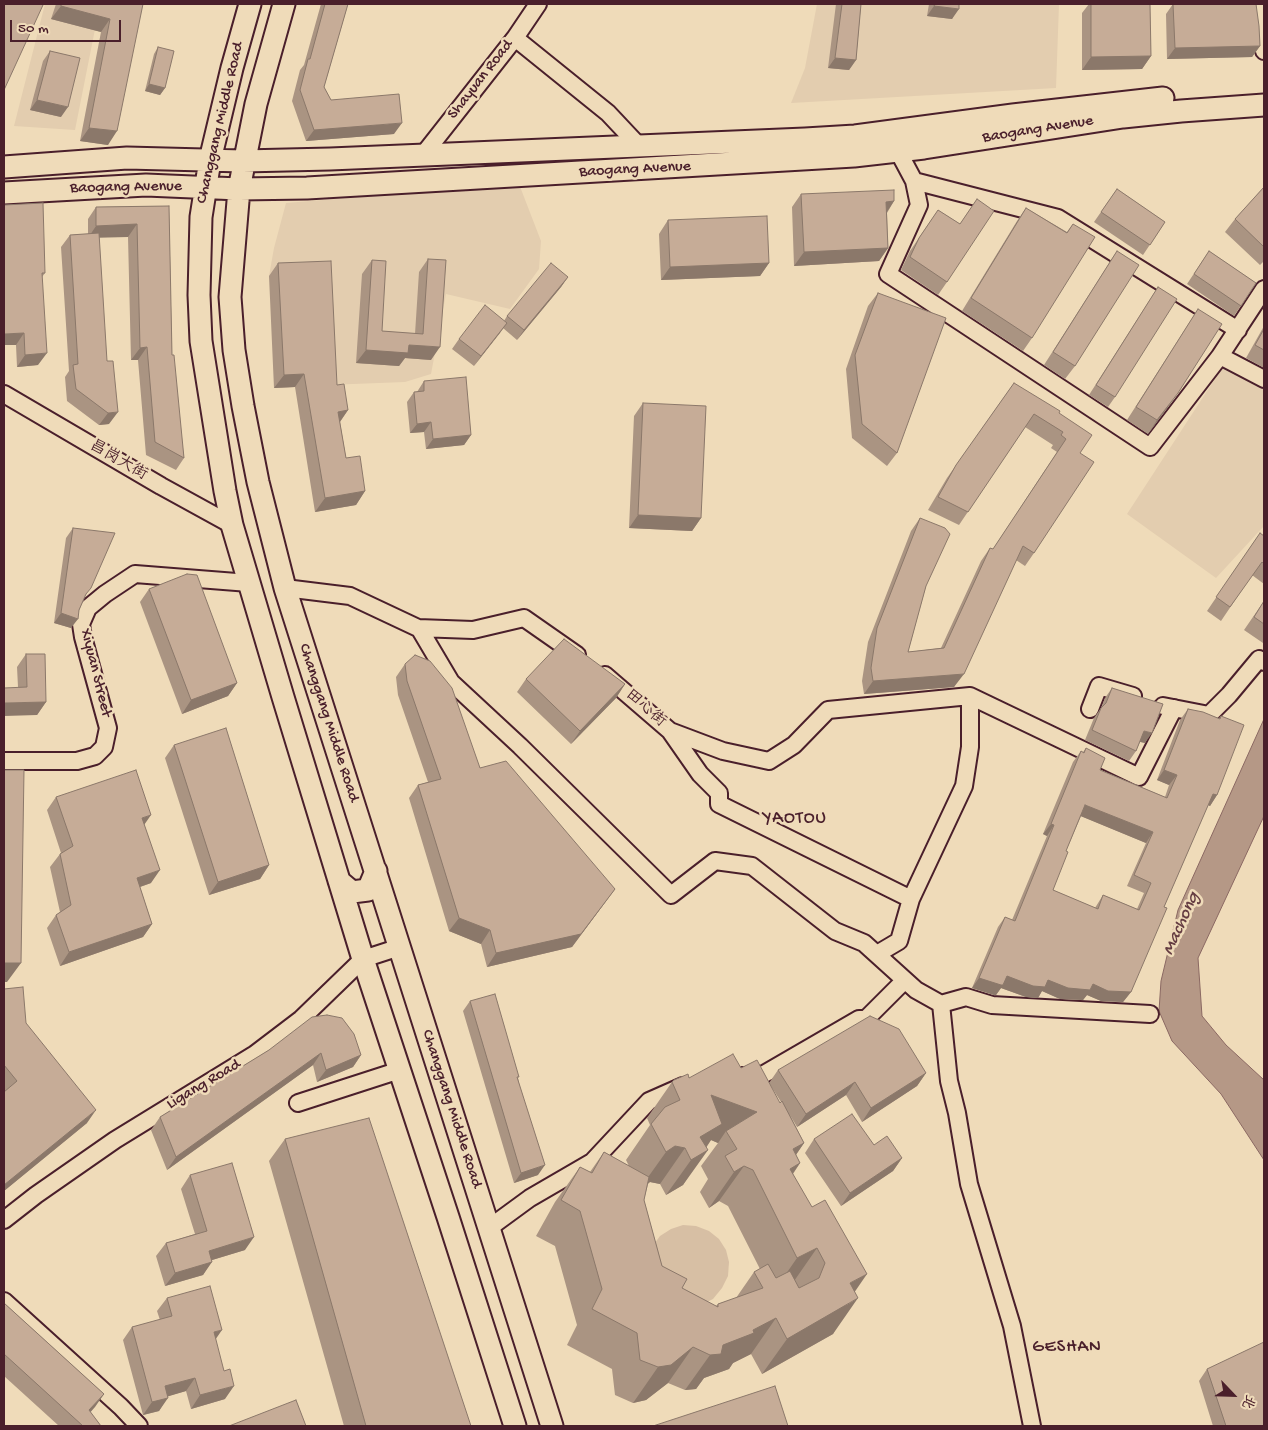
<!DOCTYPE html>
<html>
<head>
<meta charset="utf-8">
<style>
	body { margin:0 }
	#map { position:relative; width:1268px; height:1430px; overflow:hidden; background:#efdbb9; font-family:"Gochi Hand","LXGW WenKai TC",sans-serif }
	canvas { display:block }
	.frame { position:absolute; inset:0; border:5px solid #4a1f2b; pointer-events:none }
	.north { position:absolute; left:1208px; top:1370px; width:50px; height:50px; -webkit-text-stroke:4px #efdbb9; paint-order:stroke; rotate:114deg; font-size:14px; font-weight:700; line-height:20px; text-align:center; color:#4a1f2b }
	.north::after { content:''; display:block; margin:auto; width:18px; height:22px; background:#4a1f2b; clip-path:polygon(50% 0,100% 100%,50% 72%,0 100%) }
	.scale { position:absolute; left:10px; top:20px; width:111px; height:22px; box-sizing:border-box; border:2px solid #4a1f2b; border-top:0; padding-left:6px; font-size:15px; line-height:18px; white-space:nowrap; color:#4a1f2b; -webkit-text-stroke:4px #efdbb9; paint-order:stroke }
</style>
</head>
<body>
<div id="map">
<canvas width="1268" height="1430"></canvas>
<div class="frame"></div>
<div class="north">北</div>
<div class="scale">50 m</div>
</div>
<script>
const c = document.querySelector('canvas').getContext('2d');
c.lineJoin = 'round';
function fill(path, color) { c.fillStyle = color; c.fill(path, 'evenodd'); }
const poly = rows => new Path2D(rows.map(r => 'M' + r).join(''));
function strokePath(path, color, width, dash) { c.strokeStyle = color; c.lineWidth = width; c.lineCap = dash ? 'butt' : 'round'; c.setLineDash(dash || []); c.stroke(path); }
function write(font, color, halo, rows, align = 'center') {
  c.font = font + ' "Gochi Hand","LXGW WenKai TC",sans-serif'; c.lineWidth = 5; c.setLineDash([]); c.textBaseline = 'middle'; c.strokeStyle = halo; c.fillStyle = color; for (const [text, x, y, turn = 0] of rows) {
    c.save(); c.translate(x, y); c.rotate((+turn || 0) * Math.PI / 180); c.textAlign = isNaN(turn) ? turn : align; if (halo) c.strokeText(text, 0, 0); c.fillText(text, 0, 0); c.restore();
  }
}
const built = poly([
	[45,4,100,4,75,130,14,126],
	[817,4,1059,4,1056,88,791,103,805,68],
	[519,184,541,241,539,269,510,309,446,294,431,374,405,382,327,385,269,276,274,248,286,203],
	[1224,365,1264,389,1264,526,1216,578,1127,514]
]);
const green = poly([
	[683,1225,696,1226,709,1231,719,1239,726,1250,729,1262,728,1276,722,1288,713,1299,701,1305,673,1305,652,1247,660,1236,671,1229]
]);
const water = poly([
	[1264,719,1264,816,1198,958,1202,1016,1226,1045,1264,1080,1264,1160,1221,1094,1172,1041,1159,1011,1161,981,1178,910,1264,719]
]);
const minor = poly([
	[1257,4,1264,51],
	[515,38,608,113,639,146],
	[898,151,914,181,1058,218,1238,330],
	[423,155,515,38,538,4],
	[914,181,919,205,888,274,1150,447,1220,356],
	[1264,289,1220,356,1264,379],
	[4,394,161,486,232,525],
	[285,588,350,596,418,628,473,630,524,618,577,655],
	[419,628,451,682,520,746,671,895,715,861,752,866,835,931,864,943,916,990,941,1004,966,997,992,1005,1150,1014],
	[605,675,670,731,723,751,769,761,794,745,828,710,970,696,1139,777,1174,708],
	[1163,706,1209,715,1229,695,1259,659,1264,662],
	[1090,709,1099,686,1133,696],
	[670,731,700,774,719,793,719,804,911,899],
	[4,761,77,761,95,756,104,747,108,728,83,637,81,624,88,608,105,594,135,574,249,583],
	[877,954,899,941,911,899,964,786,970,747,970,696],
	[941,1004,949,1081,957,1113,969,1184,1012,1326,1032,1426],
	[742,1076,759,1077,859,1019,866,1019,905,980],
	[298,1103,400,1070],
	[4,1220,36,1195,115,1140,255,1054,301,1019,363,959,400,947],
	[489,1228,530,1198,592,1162,649,1101,683,1086],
	[4,1301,121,1407,139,1426]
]);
const major = poly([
	[250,4,232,68,210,160,201,217,199,295,201,341,225,491,232,525,283,697,363,959,448,1217,515,1426],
	[284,4,256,104,239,189,230,297,234,350,243,406,258,482,285,588,552,1426],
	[4,167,127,158,243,161,330,159,805,139,855,136,1013,115,1163,98],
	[4,193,146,185,239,189,307,188,854,156,924,148,1123,117,1181,111,1264,105],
	[339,881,352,892,368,890,376,871]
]);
const wall = poly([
	[56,4,143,4,108,145,80,141,101,32,51,19],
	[321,4,348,4,324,87,331,100,394,134,306,141,292,101,300,70,304,65],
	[836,4,861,4,856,60,849,70,828,68],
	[929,4,959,4,952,19,927,16],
	[1089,4,1150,4,1151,56,1142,69,1082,70,1082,13],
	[1173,4,1256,4,1260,46,1252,57,1167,59,1166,14],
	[158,47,165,88,160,95,145,91,154,54],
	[50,51,61,117,30,110,43,61],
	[1264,187,1264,261,1260,265,1225,232,1235,219],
	[1117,189,1165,222,1143,255,1094,222],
	[801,194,894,201,887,213,888,248,879,261,794,266,792,207],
	[977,199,947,282,938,295,901,270,910,251,938,210,960,224],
	[4,205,45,273,42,277,38,365,17,367,16,345],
	[169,206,172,355,184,458,176,470,146,455,138,360,131,360,128,237,99,237,109,424,99,425,67,401,65,377,69,371,61,247,70,235,88,234,88,219,96,207],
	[1026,208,1067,232,1073,224,1032,338,1023,351,962,311,1017,221],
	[668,220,769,263,760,276,661,280,659,234],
	[1117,251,1075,366,1065,379,1044,365],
	[1209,251,1256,283,1234,316,1187,284],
	[428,259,431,360,405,358,399,366,356,363,362,274,372,260,382,331,415,334,419,272],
	[278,263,337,385,348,410,340,422,346,458,365,491,356,505,315,512,295,387,274,388,269,276],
	[568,277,561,287,517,340,503,328,474,366,452,349,459,339,504,321,507,316],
	[1158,287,1115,397,1108,407,1089,395],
	[878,293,897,453,887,466,852,438,846,369,868,306],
	[1198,309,1168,407,1148,434,1127,420],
	[1264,326,1264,368,1246,358],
	[424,381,471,435,464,445,426,449,424,432,410,433,407,402,414,392,417,392],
	[1014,383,1059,413,1080,453,1034,553,1025,566,1016,560,954,687,864,694,862,681,868,642,911,531,920,518,926,586,908,652,941,648,981,561,990,548,993,549,1057,452,1051,448,1053,445,1025,427,959,525,928,510,947,478],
	[643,403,701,518,692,531,629,528,634,416],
	[73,528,84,599,71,628,54,623,66,538],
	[1260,533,1264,536,1264,584,1252,575,1221,621,1207,611],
	[149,589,237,683,228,696,182,714,140,602],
	[1264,601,1264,642,1263,643,1244,630],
	[26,654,46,702,37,715,18,687,17,667],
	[405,664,480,768,615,889,572,947,487,967,481,944,449,931,409,798,418,785,428,782,398,695,396,677],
	[526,679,625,684,616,698,571,744,517,692],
	[1112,688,1145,743,1140,742,1136,751,1129,761,1085,740,1094,718,1101,708,1105,698],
	[1188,709,1219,718,1221,716,1217,795,1210,806,1208,805,1164,907,1131,992,1123,1002,1101,1001,1087,995,1083,1000,1060,999,1042,991,1038,998,1026,997,1001,988,996,995,994,995,972,988,998,927,1005,917,1012,920,1047,836,1043,834,1073,762,1081,751,1083,752,1086,748,1100,770,1165,797,1169,785,1157,780,1180,720],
	[1081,816,1146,843,1127,886,1144,893,1137,909,1103,895,1095,908,1053,890,1066,851],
	[174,745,269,865,260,879,209,895,165,758],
	[56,797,144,824,151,883,140,887,152,924,143,937,60,966,47,928,56,915,60,912,50,867,60,854,61,853,47,810],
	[4,989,87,1123,4,1191,4,1092,5,1091,4,1089],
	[470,1001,518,1078,538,1175,514,1183,463,1011],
	[269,1050,361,1055,353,1067,317,1082,313,1065,167,1170,151,1130,160,1117],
	[741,1068,780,1103,781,1102,769,1083,778,1070,926,1073,917,1086,862,1122,846,1095,797,1127,790,1115,804,1143,796,1155,800,1163,793,1174,854,1292,833,1334,762,1374,751,1354,733,1363,729,1369,704,1378,696,1389,685,1390,668,1383,646,1400,633,1403,615,1395,612,1369,567,1345,577,1325,555,1246,536,1236,555,1202,580,1167,590,1172,604,1152,629,1166,626,1160,650,1125,647,1118,672,1082,689,1078],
	[711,1140,718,1143,701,1166,708,1179,700,1192,709,1208,719,1201,728,1206,760,1269,754,1272,736,1298,718,1304,716,1306,682,1288,662,1266,644,1200,648,1184,650,1182,660,1184,666,1195,683,1185],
	[285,1139,471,1426,344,1426,269,1161],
	[814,1139,874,1145,902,1158,893,1171,841,1206,805,1153],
	[190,1175,245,1250,212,1260,203,1275,165,1286,156,1256,166,1243,195,1234,181,1189],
	[167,1298,215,1339,225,1399,191,1409,186,1391,168,1396,159,1411,143,1415,123,1340,132,1327,160,1320,157,1311],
	[4,1303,104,1394,90,1412,101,1426,59,1426,4,1376],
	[1207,1369,1264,1426,1213,1426,1199,1381]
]);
const shadedWall = poly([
	[61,6,110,19,101,32,51,19],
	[934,6,959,9,952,19,927,16],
	[1260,46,1252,57,1167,59,1175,48],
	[1151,56,1142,69,1082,70,1091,57],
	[835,58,856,60,849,70,828,68],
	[149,84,165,88,160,95,145,91],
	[37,100,68,107,61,117,30,110],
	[402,123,394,134,306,141,314,130],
	[89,128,117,131,108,145,80,141],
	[894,201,885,215,886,202],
	[137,224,128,237,88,238,96,226],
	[888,248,879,261,794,266,804,252],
	[769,263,760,276,661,280,670,267],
	[568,277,561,287,517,340,524,330],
	[507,323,500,333,474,366,481,356],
	[24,333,16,345,4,345,4,334],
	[409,345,440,347,431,360,405,358,399,366,356,363,366,350],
	[147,347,138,360,131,360,140,348],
	[47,353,38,365,17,367,25,355],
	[304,374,295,387,274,388,284,375],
	[1178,393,1168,407,1148,434,1157,420],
	[348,410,339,423,338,412],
	[118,412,109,424,99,425,108,413],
	[431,422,424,432,410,433,417,424],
	[471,435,464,445,426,449,433,439],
	[365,491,356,505,315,512,325,498],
	[638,515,701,518,692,531,629,528],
	[61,613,78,619,71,628,54,623],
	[964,674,954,687,864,694,873,681],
	[237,683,228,696,182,714,191,700],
	[625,684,616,698,571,744,580,731],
	[46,702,37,715,4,716,4,703],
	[1144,731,1152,733,1145,743,1137,741],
	[1164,770,1177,775,1169,785,1157,780],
	[1213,794,1217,795,1210,806,1206,804],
	[1085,805,1153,832,1146,843,1078,815],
	[151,815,142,828,142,818],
	[1051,824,1054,825,1047,836,1043,834],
	[269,865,260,879,209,895,218,882],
	[160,870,151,883,128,891,137,878],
	[615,889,572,947,487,967,496,953],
	[459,918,490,930,481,944,449,931],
	[152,924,143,937,60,966,69,952],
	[4,963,21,963,7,982,4,982],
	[1007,976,1093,984,1131,992,1123,1002,1101,1001,1087,995,1083,1000,1060,999,1042,991,1038,998,1026,997,1001,988,996,995,994,995,972,988,979,978],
	[321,1053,313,1065,167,1170,176,1157],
	[361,1055,353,1067,317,1082,326,1070],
	[926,1073,917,1086,862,1122,871,1108],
	[855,1082,846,1095,797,1127,806,1114],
	[711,1095,757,1112,726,1131,718,1143,711,1140,702,1153,708,1150,683,1185,666,1195,691,1160],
	[96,1110,87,1123,4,1191,4,1185],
	[804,1143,779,1179,793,1149],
	[675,1146,685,1148,660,1184,650,1182,641,1187,666,1152],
	[902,1158,893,1171,841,1206,850,1193],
	[800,1163,775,1199,790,1169],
	[545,1165,538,1175,514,1183,521,1173],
	[744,1166,719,1201,709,1208,734,1172],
	[254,1237,245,1250,199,1264,209,1251],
	[817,1248,792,1284,772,1294,797,1258],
	[212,1262,203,1275,165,1286,175,1273],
	[867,1274,845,1306,858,1298,833,1334,762,1374,787,1339,850,1283],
	[776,1318,751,1354,733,1363,729,1369,704,1378,696,1389,685,1390,710,1355,723,1345,753,1330],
	[222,1330,213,1343,214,1332],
	[693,1347,668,1383,646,1400,633,1403,658,1367],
	[195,1378,186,1391,156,1400,165,1386],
	[234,1386,225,1399,191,1409,200,1395],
	[104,1394,95,1407,80,1424,89,1410],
	[168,1398,159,1411,143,1415,152,1402]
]);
const building = poly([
	[4,4,40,4,43,5,4,90,4,4],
	[61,4,143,4,117,131,89,128,110,19,61,6,61,4],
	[325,4,348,4,324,87,331,100,399,94,402,123,314,130,300,90,308,59,310,59,325,4],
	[842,4,861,4,856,60,835,58,842,4],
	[935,4,959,4,959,9,934,6,935,4],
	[1091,4,1150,4,1151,56,1091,57,1091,4],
	[1173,4,1256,4,1259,26,1260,46,1175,48,1173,4],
	[158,47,174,51,165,88,149,84,158,47],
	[50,51,80,58,68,107,37,100,50,51],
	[1264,187,1264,247,1235,219,1264,187],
	[1117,189,1165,222,1150,245,1101,212,1117,189],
	[894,190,894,201,886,202,888,248,804,252,801,194,894,190],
	[977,199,994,211,947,282,910,257,919,238,938,210,960,224,977,199],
	[43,203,45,273,42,273,47,353,25,355,24,333,4,334,4,205,43,203],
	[169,206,172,355,174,355,184,458,155,442,147,347,140,348,137,224,96,226,96,207,169,206],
	[1026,208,1067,233,1073,224,1095,237,1032,338,971,298,1026,208],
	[767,216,769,263,670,267,668,220,767,216],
	[99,233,107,361,113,361,118,412,108,413,76,389,73,365,78,364,70,235,99,233],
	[1117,251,1139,265,1075,366,1053,352,1117,251],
	[1209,251,1256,283,1241,306,1194,274,1209,251],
	[428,259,446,260,440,347,409,345,408,353,366,350,372,260,386,261,382,331,423,334,428,259],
	[331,261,337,385,344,384,348,410,338,412,346,458,360,456,365,491,325,498,304,374,284,375,278,263,331,261],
	[551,263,568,277,524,330,507,316,551,263],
	[1158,287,1177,299,1115,397,1096,385,1158,287],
	[878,293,946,318,897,453,862,424,855,355,878,293],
	[485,305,507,323,481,356,459,339,485,305],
	[1198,309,1222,324,1178,393,1157,420,1136,407,1198,309],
	[1264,329,1264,350,1255,345,1264,329],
	[466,377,471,435,433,439,431,422,417,424,414,392,424,391,424,381,466,377],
	[1014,383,1060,411,1059,413,1092,435,1080,453,1094,462,1034,553,1023,546,964,674,873,681,871,668,877,628,920,518,945,528,950,534,926,586,908,652,944,648,990,548,993,549,1066,439,1061,435,1063,432,1034,414,968,512,938,497,956,465,1014,383],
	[643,403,706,406,701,518,638,515,643,403],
	[73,528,115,533,91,588,86,594,79,610,78,619,61,613,73,528],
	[1260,533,1264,536,1264,564,1262,562,1230,607,1216,597,1260,533],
	[187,574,197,575,237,683,191,700,149,589,187,574],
	[1264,601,1264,624,1254,617,1264,601],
	[564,639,625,684,580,731,526,679,564,639],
	[26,654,45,654,46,702,4,703,4,688,27,687,26,654],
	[415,655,430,661,452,688,480,768,506,761,615,889,581,934,496,953,490,930,459,918,418,785,441,779,407,681,405,664,415,655],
	[1112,688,1163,704,1152,733,1144,731,1136,751,1092,730,1101,708,1106,703,1112,688],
	[1188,709,1203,712,1220,719,1221,716,1244,725,1217,795,1213,794,1164,907,1167,908,1131,992,1108,991,1093,984,1090,990,1068,988,1048,980,1045,987,1033,986,1007,976,1003,985,1001,985,979,978,1005,917,1015,921,1054,825,1051,824,1081,751,1084,753,1086,748,1105,758,1100,770,1167,798,1177,775,1164,770,1188,709],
	[1085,805,1153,832,1134,875,1151,883,1139,910,1103,895,1098,909,1053,890,1068,852,1066,851,1085,805],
	[226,728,269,865,218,882,174,745,226,728],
	[4,770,24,770,21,963,4,963,4,770],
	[136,770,151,815,142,818,160,870,137,878,152,924,69,952,56,915,71,905,60,854,73,846,56,797,136,770],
	[23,987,26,1023,96,1110,4,1185,4,1092,17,1081,4,1065,4,989,23,987],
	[495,994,519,1077,517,1077,545,1165,521,1173,470,1001,495,994],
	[327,1015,342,1018,354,1034,361,1055,326,1070,321,1053,176,1157,160,1117,269,1050,312,1017,327,1015],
	[870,1016,899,1029,926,1073,871,1108,855,1082,806,1114,778,1070,870,1016],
	[733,1054,741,1068,757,1060,780,1103,782,1101,804,1143,793,1149,800,1163,790,1169,812,1207,825,1200,867,1274,850,1283,858,1298,787,1339,776,1318,753,1330,754,1333,723,1345,721,1354,710,1355,693,1347,671,1365,658,1367,640,1360,637,1333,592,1309,602,1289,580,1211,561,1200,580,1167,592,1173,604,1152,649,1177,644,1200,662,1266,687,1279,682,1288,718,1307,718,1304,763,1288,754,1272,768,1264,776,1278,790,1271,799,1288,819,1278,825,1263,817,1248,797,1258,753,1170,744,1166,734,1172,725,1156,737,1149,726,1131,757,1112,711,1095,722,1124,700,1137,708,1150,691,1160,685,1148,675,1146,666,1152,651,1124,665,1107,680,1100,672,1082,674,1080,688,1074,689,1078,733,1054],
	[852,1114,874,1145,887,1136,902,1158,850,1193,814,1139,852,1114],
	[369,1118,471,1426,366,1426,285,1139,369,1118],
	[232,1163,254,1237,209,1251,212,1262,175,1273,166,1243,207,1231,190,1175,232,1163],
	[210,1286,222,1330,214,1332,224,1371,230,1369,234,1386,200,1395,195,1378,165,1386,168,1398,152,1402,132,1327,172,1316,167,1298,210,1286],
	[4,1303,104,1394,89,1410,101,1426,83,1426,4,1354,4,1303],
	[1264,1342,1264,1426,1226,1426,1207,1369,1264,1342],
	[775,1386,788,1426,653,1426,775,1386],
	[296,1400,306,1426,229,1426,296,1400]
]);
const streetNames = [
	["Shayuan Road",481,80,-52],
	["Changgang Middle Road",221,123,-77],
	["Baogang Avenue",1038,130,-9],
	["Baogang Avenue",635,170,-3],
	["Baogang Avenue",126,188,-1],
	["昌岗大街",118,461,30],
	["Xiyuan Street",95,673,76],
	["田心街",645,709,41],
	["Changgang Middle Road",328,723,72],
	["Ligang Road",204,1085,-31],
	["Changgang Middle Road",451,1109,72]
];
const neighbourhoodNames = [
	["YAOTOU",795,819],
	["GESHAN",1067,1348]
];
const waterNames = [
	["Machong",1182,924,-66]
];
fill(built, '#e3cdaf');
fill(green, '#d7bfa4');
fill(water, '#b59886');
strokePath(water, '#8a6862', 1);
strokePath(minor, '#4a1f2b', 20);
strokePath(major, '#4a1f2b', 25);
strokePath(minor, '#efdbb9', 16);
strokePath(major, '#efdbb9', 21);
fill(wall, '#aa9482');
fill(shadedWall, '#8b786a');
fill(building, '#c6ac97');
strokePath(building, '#8b786a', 1);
write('16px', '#4a1f2b', '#efdbb9', streetNames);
c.letterSpacing = '1px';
write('18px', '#4a1f2b', '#efdbb9', neighbourhoodNames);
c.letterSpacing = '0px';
write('italic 18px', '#653d42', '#efdbb9', waterNames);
</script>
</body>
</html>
